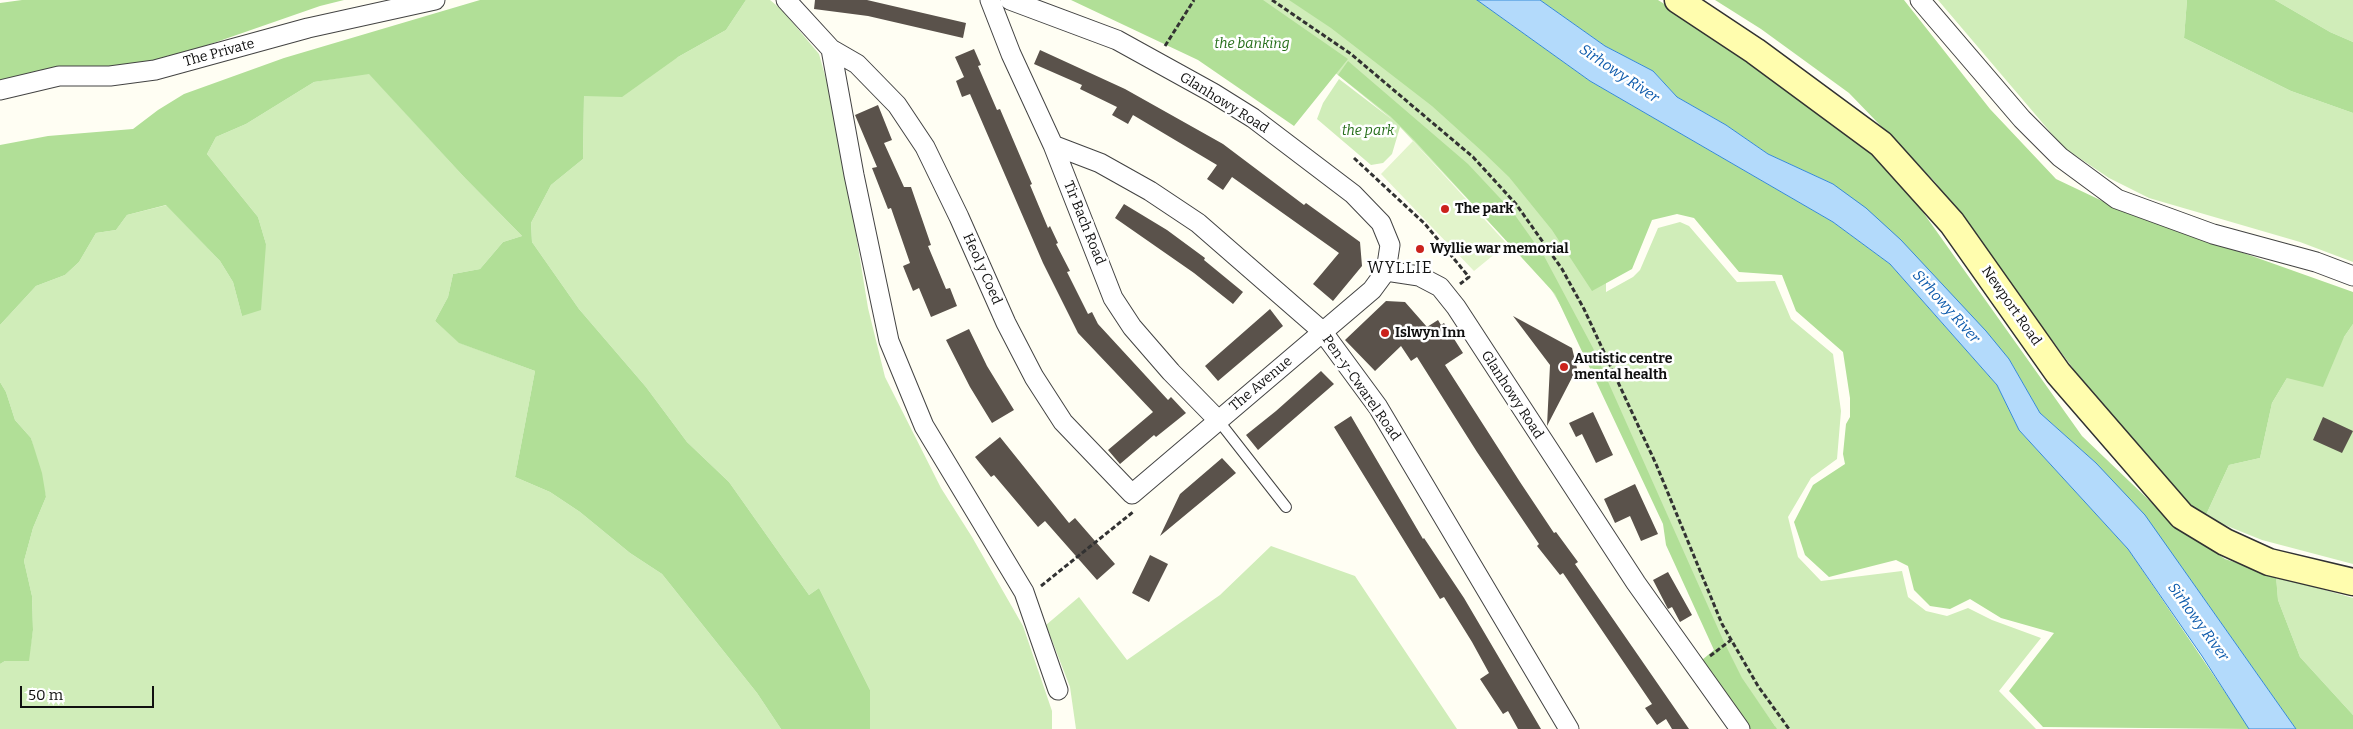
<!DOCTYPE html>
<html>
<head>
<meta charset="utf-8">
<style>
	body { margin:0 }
	#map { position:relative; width:2353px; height:729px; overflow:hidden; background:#fffef3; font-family:Bitter,serif }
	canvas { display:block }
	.scale { position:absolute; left:20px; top:686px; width:134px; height:22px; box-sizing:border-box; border:2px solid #101010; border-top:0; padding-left:6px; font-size:15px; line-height:18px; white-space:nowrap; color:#101010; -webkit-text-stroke:4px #fff; paint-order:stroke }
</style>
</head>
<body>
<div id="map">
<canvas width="2353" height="729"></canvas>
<div class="scale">50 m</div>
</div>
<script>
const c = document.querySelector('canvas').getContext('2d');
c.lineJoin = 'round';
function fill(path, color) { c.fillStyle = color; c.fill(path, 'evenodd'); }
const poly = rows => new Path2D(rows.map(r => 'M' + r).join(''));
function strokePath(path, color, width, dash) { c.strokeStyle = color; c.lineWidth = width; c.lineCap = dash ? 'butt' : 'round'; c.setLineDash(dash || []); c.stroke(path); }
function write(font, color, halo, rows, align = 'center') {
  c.font = font + ' Bitter,serif'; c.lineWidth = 5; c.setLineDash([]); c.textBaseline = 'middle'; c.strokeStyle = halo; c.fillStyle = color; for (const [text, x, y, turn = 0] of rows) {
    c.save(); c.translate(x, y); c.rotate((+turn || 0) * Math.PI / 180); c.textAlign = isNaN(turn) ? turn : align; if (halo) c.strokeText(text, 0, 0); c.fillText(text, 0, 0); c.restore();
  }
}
const green = poly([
	[746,0,770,0,782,10,819,54,837,118,868,308,885,377,941,488,972,537,1023,626,1052,711,1052,729,870,729,870,690,819,588,809,595,729,482,687,442,646,387,579,309,532,242,531,223,551,185,583,159,584,96,678,57,726,30],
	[1228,0,1310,0,1346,25,1606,257,1606,292,1633,277,1640,270,1658,228,1680,222,1689,226,1737,282,1775,281,1791,319,1833,354,1841,411,1837,459,1811,478,1788,517,1798,557,1821,581,1902,571,1908,597,1926,611,1947,616,1968,608,1992,620,2041,638,1999,691,2036,729,1771,729,1775,726,1723,653,1619,427,1564,311,1549,286,1400,127,1392,154,1383,163,1371,165,1317,119,1323,103,1339,79,1394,121,1338,75],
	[1938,0,2187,0,2184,38,2291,91,2353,113,2353,262,2300,242,2149,198,2109,178,2063,147],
	[2275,0,2353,0,2353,42,2330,32],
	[369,73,464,177,522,236,503,242,480,269,453,274,448,297,435,321,460,343,535,371,515,477,550,492,580,512,630,553,662,574,757,693,781,729,0,729,0,664,5,661,28,661,33,630,32,596,24,561,33,528,46,497,31,438,15,420,6,392,0,382,0,325,36,286,65,275,79,262,96,233,116,230,127,215,167,205,220,261,233,282,242,316,266,244,258,217,207,154,216,137,246,124,314,82],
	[2353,324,2353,564,2262,540,2205,517,2229,465,2260,458,2272,403,2287,378,2344,337],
	[1271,546,1355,576,1457,729,1076,729,1070,687,1046,625,1079,597,1127,660,1220,595],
	[2276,576,2353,598,2353,715,2300,657,2278,600]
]);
const forest = poly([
	[22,0,344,0,320,6,156,63,0,82,0,3],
	[480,0,746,0,726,30,678,57,622,97,584,96,583,159,551,185,531,223,532,242,579,309,646,387,687,442,729,482,809,595,819,588,870,690,870,729,781,729,757,693,662,574,630,553,580,512,550,492,515,477,535,371,459,343,435,321,448,297,453,274,480,269,503,242,522,236,464,177,369,74,314,82,246,124,216,137,207,154,258,217,266,244,261,310,242,316,233,282,220,261,166,205,127,215,116,230,96,233,79,262,65,275,36,286,0,325,0,145,48,136,133,129,158,110,184,94,284,58],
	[1071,0,1263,0,1348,59,1294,126,1198,60],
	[1289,0,1477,0,1590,81,1833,222,1890,264,1997,385,2019,430,2128,549,2250,729,2043,727,2009,691,2054,633,2001,618,1970,599,1950,609,1930,606,1914,590,1908,566,1896,560,1829,577,1805,555,1794,522,1813,485,1845,464,1843,454,1846,424,1850,417,1850,398,1843,352,1796,311,1782,275,1739,272,1694,218,1677,214,1652,220,1632,269,1592,291,1552,230,1509,177,1484,153,1432,106,1331,28],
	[1540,0,1658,0,1693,22,1877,157,1915,201,2082,436,2176,526,2225,559,2276,576,2278,600,2300,657,2353,715,2353,729,2296,729,2181,566,2096,463,2040,413,2009,359,1833,184,1768,154,1726,125,1677,97,1653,71,1605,46],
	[1715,0,1904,0,1990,109,2056,179,2117,208,2353,292,2353,324,2344,337,2323,387,2287,378,2272,403,2260,458,2229,465,2205,517,2176,492,2097,408,2072,367,1935,182,1849,93,1761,29],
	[2187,0,2275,0,2330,32,2353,42,2353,113,2291,91,2184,38],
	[1348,61,1468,164,1512,211,1544,256,1593,348,1724,642,1742,678,1777,729,1750,729,1702,660,1714,650,1666,545,1663,524,1555,294,1414,140,1390,116,1338,75],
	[0,382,6,392,15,420,31,438,42,473,46,497,33,528,24,561,32,596,33,630,29,661,5,661,0,664]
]);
const pitch = poly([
	[1413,141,1507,244,1474,271,1381,174]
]);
const water = poly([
	[1477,0,1540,0,1605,46,1653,71,1677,97,1726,125,1768,154,1833,184,1866,208,1901,240,1986,331,2009,359,2040,413,2096,463,2145,515,2296,729,2249,729,2202,656,2128,549,2019,430,1997,385,1890,264,1833,222,1590,81,1477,0]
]);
const building = poly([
	[815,0,867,0,966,23,963,38,868,16,814,9],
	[974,49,981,65,978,66,997,110,1000,109,1032,184,1030,185,1048,228,1050,226,1058,243,1056,244,1070,271,1067,272,1088,314,1092,312,1098,324,1168,400,1171,397,1186,413,1156,437,1154,435,1120,464,1108,450,1153,412,1078,333,1043,263,970,94,962,97,956,81,964,77,955,57],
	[1040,50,1125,89,1223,144,1304,205,1306,203,1360,242,1362,266,1333,301,1313,284,1339,253,1232,177,1223,190,1207,179,1217,165,1133,115,1128,124,1112,115,1117,107,1080,89,1082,85,1034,64],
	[878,105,892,140,884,143,904,187,911,187,931,245,928,246,946,289,950,288,957,306,931,317,919,288,913,291,903,266,910,263,891,208,888,209,872,168,877,167,855,115],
	[1124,204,1167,230,1205,258,1204,260,1243,292,1233,304,1194,273,1115,218],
	[1386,301,1405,302,1427,327,1438,320,1441,325,1444,323,1463,353,1445,365,1520,482,1554,533,1556,532,1578,562,1575,564,1689,729,1672,729,1666,719,1657,725,1645,708,1652,704,1563,573,1560,575,1537,546,1539,544,1477,452,1417,357,1411,361,1401,346,1375,371,1345,340],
	[1270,309,1283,326,1218,381,1205,366],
	[1513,316,1572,348,1577,368,1547,426,1550,365],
	[969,329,987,366,1014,410,992,423,970,387,946,340],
	[1321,371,1334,384,1258,450,1246,435,1276,411],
	[1593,412,1613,455,1596,463,1582,434,1576,437,1569,423],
	[1351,416,1423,539,1424,538,1464,598,1541,729,1518,729,1508,711,1503,714,1480,679,1489,673,1472,642,1444,597,1440,599,1334,427],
	[2323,417,2353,431,2342,453,2313,440],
	[1000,437,1069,523,1075,518,1115,564,1097,580,1045,521,1038,527,994,475,991,477,975,457],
	[1222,458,1236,473,1160,536,1180,494],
	[1635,484,1658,534,1641,541,1630,516,1615,523,1604,499],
	[1150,555,1168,564,1149,602,1132,593],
	[1668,572,1692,615,1680,622,1672,607,1668,609,1653,580]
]);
const path = poly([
	[1272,0,1351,54,1473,157,1516,204,1562,269,1584,309,1656,464,1722,624,1758,686,1789,729],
	[1165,46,1194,0],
	[1354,158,1425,224,1469,277,1460,284],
	[1041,586,1133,512],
	[1710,656,1731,640]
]);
const service = poly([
	[1218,420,1286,507]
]);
const minor = poly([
	[786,0,831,49,857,64,897,105,925,147,959,217,1006,323,1034,377,1063,422,1132,494,1372,290,1386,271],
	[990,0,1011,54,1053,145,1113,298,1132,327,1171,372,1218,420],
	[1010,0,1117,40,1213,93,1253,118,1353,194,1381,223,1390,245,1386,271,1419,276,1440,287,1456,307,1636,583,1740,729],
	[1920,0,2022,119,2060,157,2117,199,2213,234,2316,262,2353,276],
	[831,49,854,175,889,341,924,426,1024,592,1058,690],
	[0,90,59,76,110,76,155,70,308,28,435,0],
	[1053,145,1100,163,1150,191,1198,223,1322,331,1378,407,1569,729]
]);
const secondary = poly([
	[1678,0,1755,51,1881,144,1952,223,2058,373,2182,516,2225,542,2269,562,2353,582]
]);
const markers = [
	[1445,209,5,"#cb221c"],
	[1420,249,5,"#cb221c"],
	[1385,333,5,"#cb221c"],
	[1564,367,5,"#cb221c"]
];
const parkNames = [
	["the banking",1252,44],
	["the park",1368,131]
];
const streetNames = [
	["The Private",219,53,-15],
	["Glanhowy Road",1224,103,32],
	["Tir Bach Road",1084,223,68],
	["Heol y Coed",982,269,66],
	["Newport Road",2011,306,55],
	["The Avenue",1261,384,-40],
	["Pen-y-Cwarel Road",1361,388,55],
	["Glanhowy Road",1512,395,57]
];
const poiNames = [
	["The park",1455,209],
	["Wyllie war memorial",1430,249],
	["Islwyn Inn",1395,333],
	["Autistic centre",1574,359],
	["mental health",1574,375]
];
const waterNames = [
	["Sirhowy River",1619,74,34],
	["Sirhowy River",1946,307,48],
	["Sirhowy River",2198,622,54]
];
const quarterNames = [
	["WYLLIE",1400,269]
];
fill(green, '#d0edb9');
fill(forest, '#b1df97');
fill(pitch, '#e2f4cb');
fill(water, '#b3dafb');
strokePath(water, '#3589d7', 1);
fill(building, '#5a524b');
strokePath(service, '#434343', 12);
strokePath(minor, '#434343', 21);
strokePath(secondary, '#323232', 29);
strokePath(path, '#323232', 3, [5, 2.5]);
strokePath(service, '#fff', 10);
strokePath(minor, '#fff', 19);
strokePath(secondary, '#fffdae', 26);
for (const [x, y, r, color] of markers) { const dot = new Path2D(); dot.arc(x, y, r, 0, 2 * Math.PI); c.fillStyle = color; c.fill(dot); strokePath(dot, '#fff', 2); }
write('italic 14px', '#256e1a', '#fff', parkNames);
write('14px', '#101010', '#fff', streetNames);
write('bold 14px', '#101010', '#fff', poiNames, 'left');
write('italic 15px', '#0e5bac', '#fff', waterNames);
c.letterSpacing = '1px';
write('16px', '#101010', '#fff', quarterNames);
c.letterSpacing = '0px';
</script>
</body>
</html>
